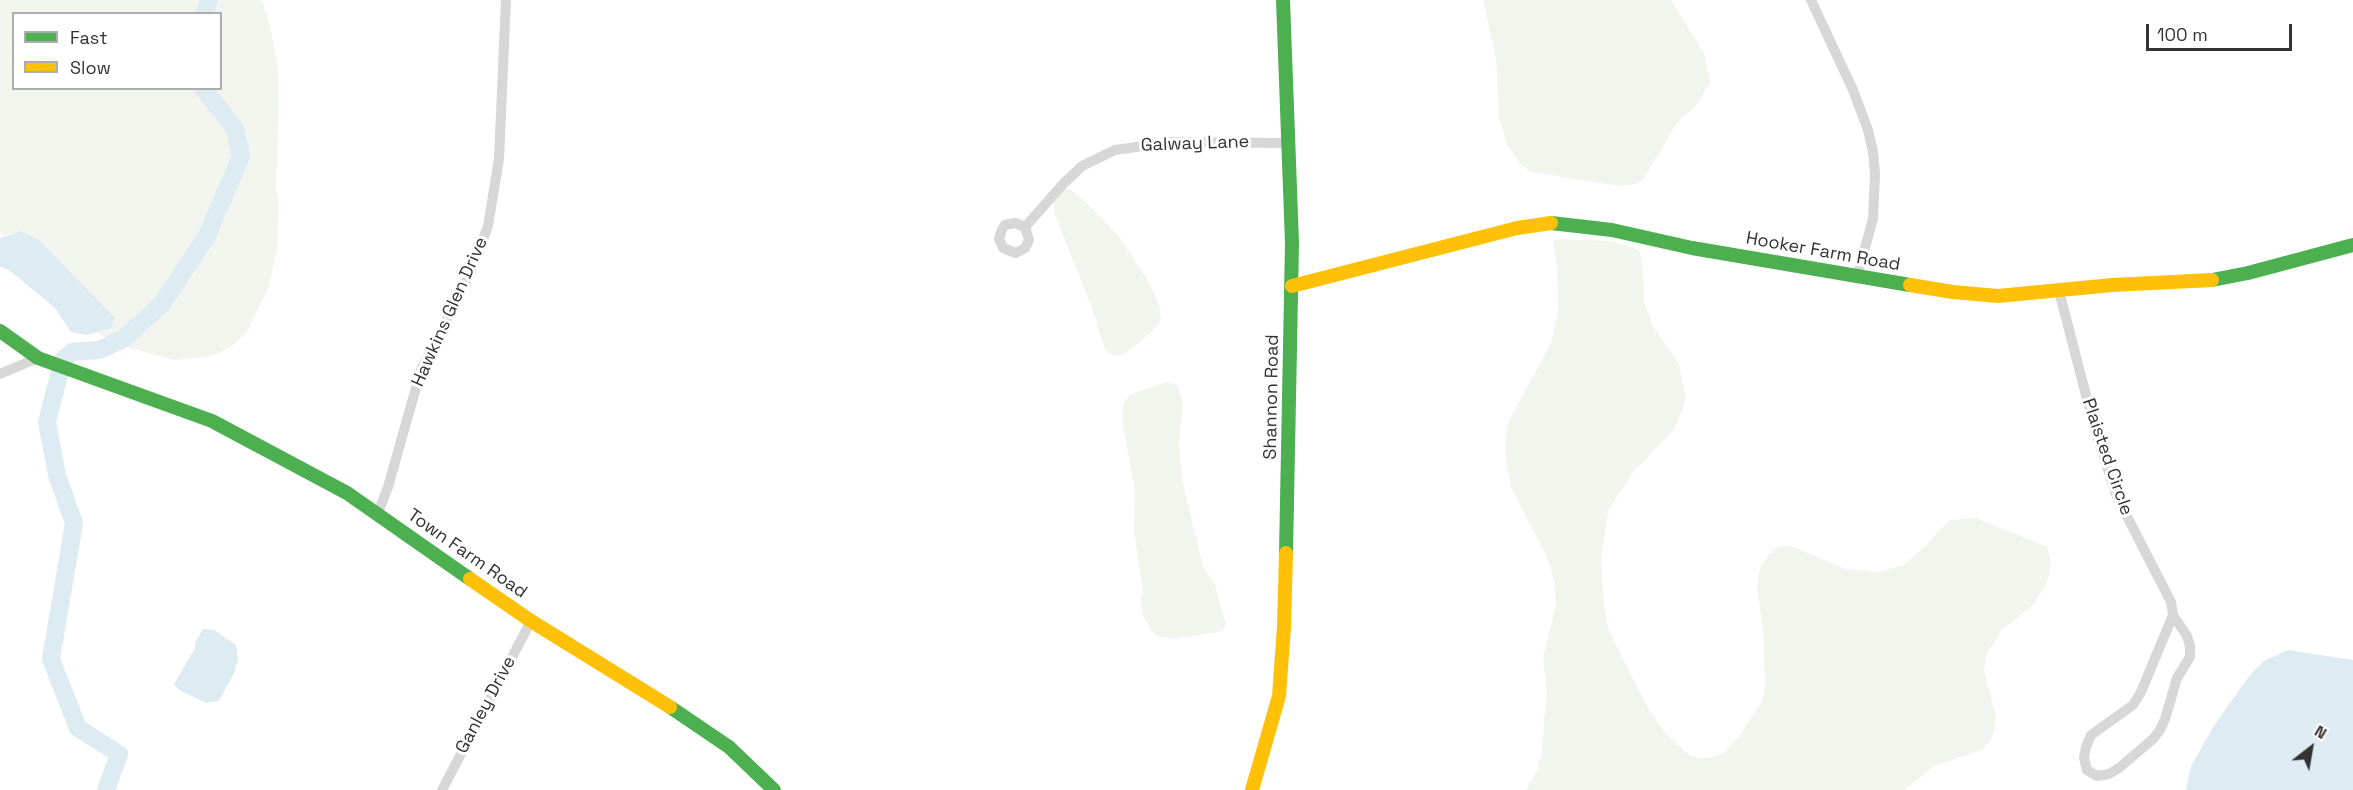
<!DOCTYPE html>
<html>
<head>
<meta charset="utf-8">
<style>
	body { margin:0 }
	#map { position:relative; width:2353px; height:790px; overflow:hidden; background:#fff; font-family:"Space Grotesk",sans-serif }
	canvas { display:block }
	.legend { position:absolute; left:12px; top:12px; width:210px; height:78px; box-sizing:border-box; background:#fff; border:2px solid #adadad; margin:0; padding:8px 10px; list-style:none; font-size:18px; color:#333 }
	.legend li { display:flex; align-items:center; gap:12px; height:30px }
	.legend b { width:30px; border:2px solid #adadad }
	.north { position:absolute; left:2281px; top:718px; width:60px; height:60px; -webkit-text-stroke:4px #fff; paint-order:stroke; rotate:31deg; font-size:16px; font-weight:700; line-height:24px; text-align:center; color:#333 }
	.north::after { content:''; display:block; margin:auto; width:21px; height:27px; background:#333; clip-path:polygon(50% 0,100% 100%,50% 72%,0 100%) }
	.scale { position:absolute; left:2146px; top:24px; width:146px; height:27px; box-sizing:border-box; border:3px solid #333; border-top:0; padding-left:8px; font-size:18px; line-height:21px; white-space:nowrap; color:#333; -webkit-text-stroke:4px #fff; paint-order:stroke }
</style>
</head>
<body>
<div id="map">
<canvas width="2353" height="790"></canvas>
<ul class="legend">
<li><b style="height:8px;background:#4caf50"></b>Fast</li>
<li><b style="height:8px;background:#ffc107"></b>Slow</li>
</ul>
<div class="north">N</div>
<div class="scale">100 m</div>
</div>
<script>
const c = document.querySelector('canvas').getContext('2d');
c.lineJoin = 'round';
function fill(path, color) { c.fillStyle = color; c.fill(path, 'evenodd'); }
const poly = rows => new Path2D(rows.map(r => 'M' + r).join(''));
function strokePath(path, color, width, dash) { c.strokeStyle = color; c.lineWidth = width; c.lineCap = dash ? 'butt' : 'round'; c.setLineDash(dash || []); c.stroke(path); }
function write(font, color, halo, rows, align = 'center') {
  c.font = font + ' "Space Grotesk",sans-serif'; c.lineWidth = 6; c.setLineDash([]); c.textBaseline = 'middle'; c.strokeStyle = halo; c.fillStyle = color; for (const [text, x, y, turn = 0] of rows) {
    c.save(); c.translate(x, y); c.rotate((+turn || 0) * Math.PI / 180); c.textAlign = isNaN(turn) ? turn : align; if (halo) c.strokeText(text, 0, 0); c.fillText(text, 0, 0); c.restore();
  }
}
const green = poly([
	[0,0,262,0,269,22,278,67,279,105,276,190,279,202,277,250,268,289,247,332,230,348,208,357,174,360,120,345,96,332,112,328,70,274,38,239,22,231,4,235,0,231],
	[14,14,220,14,220,88,14,88],
	[1483,0,1671,0,1704,53,1710,82,1698,103,1677,123,1643,180,1636,184,1620,186,1531,172,1519,163,1507,145,1499,119,1496,59],
	[1060,188,1071,190,1087,203,1118,235,1150,284,1159,306,1161,320,1154,330,1125,354,1116,356,1106,351,1096,323,1097,321,1055,215,1053,199],
	[1556,239,1612,241,1639,250,1643,269,1644,301,1652,324,1679,364,1686,400,1674,430,1634,471,1608,511,1601,560,1604,607,1609,631,1646,704,1665,733,1691,757,1709,758,1724,753,1740,735,1762,701,1765,685,1763,628,1757,589,1759,571,1768,555,1778,546,1792,546,1845,569,1876,572,1903,565,1927,545,1938,531,1951,520,1976,518,2047,547,2051,563,2047,582,2034,604,2002,630,1987,653,1984,670,1996,717,1994,732,1988,744,1982,750,1936,765,1904,790,1526,790,1539,767,1538,762,1542,756,1544,720,1547,695,1543,658,1556,605,1555,585,1547,557,1511,487,1506,462,1505,440,1509,421,1551,343,1558,310,1557,264,1553,242],
	[1167,382,1178,385,1183,403,1179,442,1182,480,1203,566,1215,585,1226,624,1223,631,1174,639,1157,636,1151,631,1144,618,1140,600,1143,592,1134,531,1135,490,1123,426,1123,406,1129,395]
]);
const water = poly([
	[21,231,38,239,114,317,112,328,86,335,71,332,55,308,9,270,0,267,0,238],
	[203,629,214,630,236,645,238,659,234,673,219,701,206,703,179,690,174,684,195,648,195,643],
	[2288,650,2353,660,2353,790,2186,790,2191,766,2215,724,2250,675,2264,661]
]);
const river = poly([
	[205,14,209,0],
	[106,790,119,754,78,728,51,659,74,523,57,475,47,422,63,360,72,352,99,350,123,339,162,304,207,236,241,156,235,129,203,88]
]);
const street = poly([
	[1811,0,1853,90,1868,130,1873,152,1875,174,1873,219,1857,276],
	[1025,227,1029,240,1025,248,1016,253,1003,248,999,239,1002,229,1005,225,1015,223,1025,227,1063,184,1082,166,1115,150,1171,142,1288,143],
	[2059,291,2095,430,2117,497,2171,602,2173,615,2187,636,2190,646,2190,657,2177,678,2165,719,2160,730,2153,739,2119,768,2109,774,2097,776,2087,770,2084,758,2086,747,2091,735,2133,705,2141,692,2173,615],
	[0,374,38,358],
	[378,513,388,487,421,370,470,274,488,226,499,159,506,0],
	[442,790,531,621]
]);
const fast = poly([
	[1283,0,1292,243,1286,553],
	[1551,223,1612,230,1692,248,1910,285],
	[2212,280,2248,273,2353,245],
	[0,331,38,358,212,421,347,493,470,579],
	[670,707,729,747,774,790]
]);
const slow = poly([
	[1910,285,1953,292,1998,296,2112,285,2212,280],
	[1292,286,1517,228,1551,223],
	[470,579,531,621,670,707],
	[1252,790,1279,696,1284,627,1286,553]
]);
const streetNames = [
	["Galway Lane",1195,144,-2],
	["Hooker Farm Road",1823,252,10],
	["Hawkins Glen Drive",450,312,-66],
	["Shannon Road",1272,397,-89],
	["Plaisted Circle",2107,457,71],
	["Town Farm Road",467,554,35],
	["Ganley Drive",486,705,-62]
];
fill(green, '#f1f5ed');
fill(water, '#ddebf3');
strokePath(river, '#ddebf3', 18);
strokePath(street, '#d7d7d7', 10);
strokePath(fast, '#4caf50', 14);
strokePath(slow, '#ffc107', 14);
write('18px', '#333', '#fff', streetNames);
</script>
</body>
</html>
